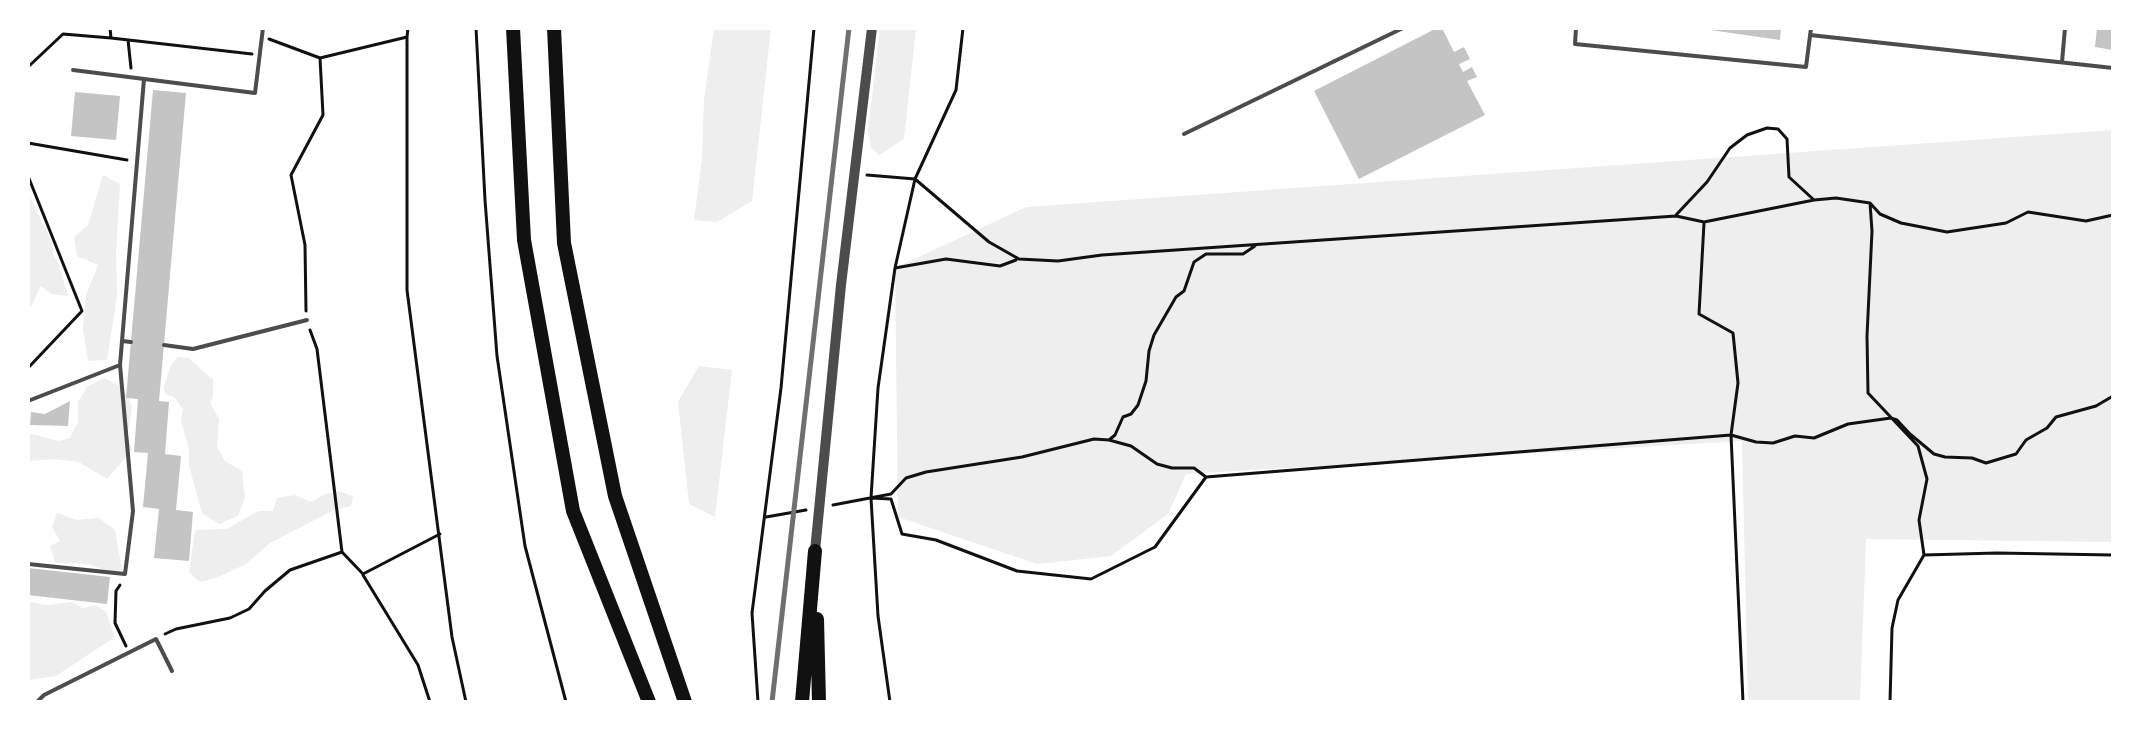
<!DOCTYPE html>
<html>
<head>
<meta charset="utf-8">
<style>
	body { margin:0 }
	#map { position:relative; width:2141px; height:730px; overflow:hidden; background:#fff; font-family:Helvetica,sans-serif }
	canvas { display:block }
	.frame { position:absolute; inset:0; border:30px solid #fff; pointer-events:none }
</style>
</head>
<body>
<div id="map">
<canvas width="2141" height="730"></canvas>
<div class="frame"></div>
</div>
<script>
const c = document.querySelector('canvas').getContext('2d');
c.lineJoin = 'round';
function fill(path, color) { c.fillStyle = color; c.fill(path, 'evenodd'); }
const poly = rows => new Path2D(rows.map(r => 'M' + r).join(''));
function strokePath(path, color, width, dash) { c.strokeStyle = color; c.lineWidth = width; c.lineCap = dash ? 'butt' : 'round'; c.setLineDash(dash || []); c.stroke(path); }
const green = poly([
	[714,28,771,28,752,201,717,222,694,220,702,159,704,100],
	[880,28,916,28,904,139,879,155,871,148,868,130],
	[2113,130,2113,542,1866,539,1860,702,1748,702,1742,441,1186,474,1168,514,1111,556,1037,564,898,517,895,268,1026,207],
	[103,175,120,184,116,252,117,296,107,360,88,361,83,330,86,295,98,265,77,256,74,237,88,225],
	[28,193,51,240,54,257,59,264,68,296,51,294,41,286,28,312],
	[178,357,189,358,213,380,213,396,210,403,219,419,217,447,225,461,242,471,245,497,238,516,219,524,202,513,189,466,189,449,181,421,183,409,174,397,165,394,164,386,171,365],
	[699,366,732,370,715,517,689,504,678,402],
	[104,378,120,386,128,396,132,409,127,436,132,450,107,479,79,462,54,459,28,461,28,433,59,441,70,438,78,422,78,402,87,387],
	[338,491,353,496,351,506,332,511,270,543,246,564,216,578,200,582,189,572,195,530,226,529,259,511,273,511,277,498,294,495,312,502,325,494],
	[57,513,77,520,99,518,115,530,122,570,116,574,88,564,55,563,50,546,60,541,52,527],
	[28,602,47,605,71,602,83,608,95,605,106,612,115,637,56,676,28,680]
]);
const building = poly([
	[1437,28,1442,28,1454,52,1464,47,1470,59,1459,64,1463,72,1472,67,1477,77,1467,81,1485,115,1359,179,1314,91],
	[1696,28,1781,28,1780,40],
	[2097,28,2113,28,2113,50,2095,47],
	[153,90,186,93,159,401,169,402,165,454,181,456,176,510,193,512,189,561,154,558,159,509,143,507,148,453,134,452,138,399,126,398],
	[75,92,120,96,116,140,71,136],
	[70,401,68,426,30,425,31,412,45,414],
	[28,568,110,577,107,604,28,595]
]);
const path = poly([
	[110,28,111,38,252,54],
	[476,28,485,200,497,356,525,546,566,702],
	[407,37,408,28],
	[269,39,320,58,323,115,291,175,305,245,306,311],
	[128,40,131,68],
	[320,58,407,37,407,290,452,637,466,702],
	[28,67,63,34,111,38],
	[28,143,127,160],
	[867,175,915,179,989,242,1019,259,1058,261,1102,255,1676,216,1704,222,1814,200],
	[28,176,82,311,28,368],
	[1870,203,1880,214,1901,223,1947,232,2006,223,2028,212,2086,221,2113,215],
	[1676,215,1707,182,1730,148,1747,135,1767,128,1778,129,1787,139,1789,177,1814,200,1836,198,1870,203,1872,231,1867,336,1868,393,1918,446,1927,479,1919,520,1924,555,1997,553,2113,555],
	[1704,223,1699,314,1733,333,1738,383,1731,435,1743,702],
	[895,268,946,259,1000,266,1016,260],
	[310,330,317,349,342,552,363,574,440,534],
	[1109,440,1131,446,1157,464,1172,468,1194,468,1206,477],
	[871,498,891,499,902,534,936,540,1017,571,1091,579,1155,547,1206,477,1731,435,1756,442,1773,443,1795,436,1814,438,1848,424,1891,418,1897,420,1910,434,1934,454,1945,457,1972,458,1986,463,2016,454,2026,440,2047,428,2056,417,2096,406,2113,396],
	[833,505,891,494,906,478,926,472,1022,457,1094,439,1109,440,1115,435,1123,417,1131,414,1138,405,1146,381,1149,351,1154,335,1176,297,1184,291,1194,262,1206,254,1243,254,1255,246],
	[766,517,806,510],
	[363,575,418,665,430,702],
	[120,585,116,591,115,623,126,646],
	[165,634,176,629,230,618,249,609,265,591,290,570,342,552],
	[758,702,752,613,781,388,814,28],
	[890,702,878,616,871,498,878,388,895,268,915,179,956,90,963,28],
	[1890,702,1892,628,1898,600,1924,555]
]);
const service = poly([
	[1576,28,1575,44,1806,67,1811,28],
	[1810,35,2113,68],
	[2062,62,2065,28],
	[73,70,255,93,263,28],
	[1184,134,1403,28],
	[122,341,131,342],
	[164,345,193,349,307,320],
	[28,401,120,365,144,79],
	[28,564,125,574,133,511,120,365],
	[37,702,44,695,156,639,172,671]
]);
const tertiary = poly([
	[815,551,841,285,872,28]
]);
const trunk = poly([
	[513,28,524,240,573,511,649,702],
	[554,28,564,243,615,496,685,702],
	[817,619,819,702],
	[802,702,815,551]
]);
const rail = poly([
	[772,702,849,28]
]);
fill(green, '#eee');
fill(building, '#c4c4c4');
strokePath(path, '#111', 3);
strokePath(service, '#4c4c4c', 4);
strokePath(tertiary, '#4c4c4c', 10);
strokePath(trunk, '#111', 14);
strokePath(rail, '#707070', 5);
</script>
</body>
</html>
